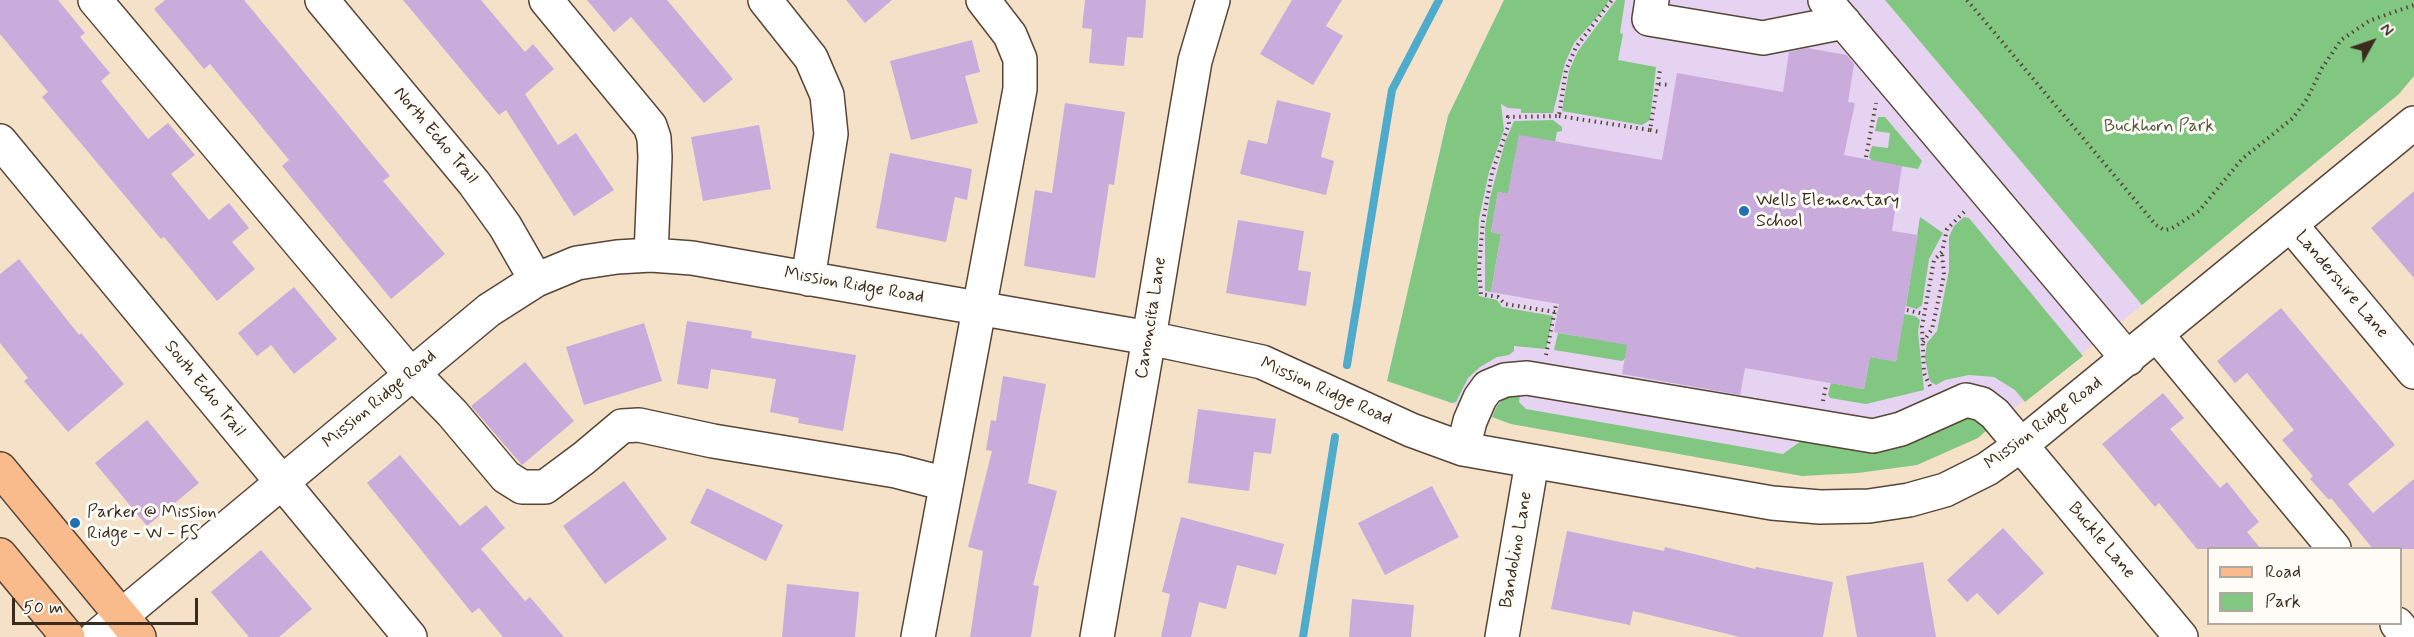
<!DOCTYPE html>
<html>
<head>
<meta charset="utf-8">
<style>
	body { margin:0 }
	#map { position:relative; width:2414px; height:637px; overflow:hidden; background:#f5e1c7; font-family:Mynerve,sans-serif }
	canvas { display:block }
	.legend { position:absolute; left:2207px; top:547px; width:195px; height:78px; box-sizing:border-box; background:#fdfcf7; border:2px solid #afa8a0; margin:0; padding:8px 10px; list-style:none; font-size:18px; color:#3b2a1e }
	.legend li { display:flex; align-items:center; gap:12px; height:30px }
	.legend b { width:30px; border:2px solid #afa8a0 }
	.north { position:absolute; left:2342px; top:12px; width:60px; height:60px; -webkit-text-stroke:4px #fdfcf7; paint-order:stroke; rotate:50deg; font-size:16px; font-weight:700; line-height:24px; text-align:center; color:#3b2a1e }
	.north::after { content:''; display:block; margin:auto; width:21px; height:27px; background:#3b2a1e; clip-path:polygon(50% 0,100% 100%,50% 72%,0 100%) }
	.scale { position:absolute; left:12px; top:598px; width:186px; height:27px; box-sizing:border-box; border:3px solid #3b2a1e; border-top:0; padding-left:8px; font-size:18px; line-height:21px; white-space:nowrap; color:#3b2a1e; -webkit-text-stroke:4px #fdfcf7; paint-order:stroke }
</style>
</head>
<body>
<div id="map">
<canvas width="2414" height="637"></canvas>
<ul class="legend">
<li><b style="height:8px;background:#fabb8c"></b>Road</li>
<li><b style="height:16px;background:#81c782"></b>Park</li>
</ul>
<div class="north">N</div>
<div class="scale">50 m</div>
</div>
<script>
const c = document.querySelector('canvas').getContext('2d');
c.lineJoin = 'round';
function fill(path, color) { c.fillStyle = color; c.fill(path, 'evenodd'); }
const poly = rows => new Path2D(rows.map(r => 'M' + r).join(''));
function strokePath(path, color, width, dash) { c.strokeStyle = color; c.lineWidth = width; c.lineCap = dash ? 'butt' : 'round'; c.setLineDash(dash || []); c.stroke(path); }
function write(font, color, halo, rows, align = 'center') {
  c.font = font + ' Mynerve,sans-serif'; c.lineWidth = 6; c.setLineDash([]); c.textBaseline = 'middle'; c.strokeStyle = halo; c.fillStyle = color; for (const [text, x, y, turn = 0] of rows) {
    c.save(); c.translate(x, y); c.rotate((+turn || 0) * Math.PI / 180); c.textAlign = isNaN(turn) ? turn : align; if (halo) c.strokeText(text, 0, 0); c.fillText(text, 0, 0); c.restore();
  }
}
const built = poly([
	[1504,0,1885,0,2142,305,1984,433,1917,465,1904,466,1802,476,1511,424,1387,381,1448,116]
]);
const green = poly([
	[1504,0,1609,0,1603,10,1574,43,1565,63,1553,113,1521,113,1521,109,1508,108,1501,104,1504,130,1489,172,1479,219,1477,272,1479,296,1497,300,1502,307,1553,316,1546,349,1514,346,1514,351,1509,355,1497,357,1480,367,1468,378,1456,402,1452,403,1387,381,1448,116],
	[1616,0,1625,0,1620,33,1623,34,1618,60,1656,67,1650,120,1642,125,1562,111,1569,71,1578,51],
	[1885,0,2414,0,2414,76,2399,94,2142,305],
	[1878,117,1885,117,1922,161,1918,169,1872,161,1869,157,1872,146,1888,148,1890,133,1875,131],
	[1553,120,1562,127,1562,131,1557,132,1555,142,1519,136,1508,194,1498,192,1491,232,1501,234,1491,292,1485,291,1485,229,1490,198,1505,142,1514,121],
	[1920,217,1943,233,1929,259,1922,305,1917,309,1906,306],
	[1964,217,1969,218,2083,356,2025,402,2015,390,1994,377,1969,375,1945,380,1936,385,1931,382,1929,378,1925,358,1926,349,1927,343,1937,331,1949,270,1949,237,1954,226],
	[1904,314,1915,316,1920,320,1918,332,1924,390,1866,404,1830,398,1828,394,1831,383,1864,389,1870,357,1896,361],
	[1558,333,1629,344,1626,358,1622,361,1554,350],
	[1511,395,1520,396,1519,402,1526,409,1783,454,1808,436,1965,416,1977,417,1987,430,1978,438,1917,465,1858,473,1802,476,1511,424,1492,417,1497,406,1503,399]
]);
const stream = poly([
	[1347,365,1392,90,1439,0],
	[1303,637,1335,437]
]);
const building = poly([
	[0,0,58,0,85,33,80,37,110,73,101,81,148,139,168,123,195,155,171,174,209,220,229,203,249,228,232,242,255,269,217,301,164,237,161,239,42,97,48,92,0,34],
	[165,0,244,0,390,176,383,181,445,254,391,299,282,166,289,160,210,64,204,69,154,9],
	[403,0,481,0,525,52,533,44,554,69,525,94,558,145,576,133,614,190,574,216,506,110,499,115],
	[587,0,667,0,733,79,704,103,631,17,614,32],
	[846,0,892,0,865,23],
	[1085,0,1146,0,1143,38,1127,37,1124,66,1089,63,1092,29,1082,28],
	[1292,0,1342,0,1326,26,1343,36,1313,85,1260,54],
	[972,40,980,72,965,76,978,123,911,140,890,61],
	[1807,48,1847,55,1854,64,1848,102,1855,103,1844,155,1902,166,1892,231,1918,235,1896,362,1870,357,1864,389,1745,368,1740,395,1622,374,1627,345,1554,332,1559,304,1491,292,1501,234,1491,232,1498,192,1508,194,1519,135,1662,160,1677,73,1783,92,1789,52],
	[1277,100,1331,113,1321,157,1334,161,1326,195,1240,174,1248,140,1267,144],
	[1065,103,1125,112,1114,185,1109,184,1095,278,1024,266,1035,190,1052,193],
	[759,125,771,189,703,201,691,137],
	[890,153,972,169,967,200,955,197,946,242,876,228],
	[2414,191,2414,278,2371,228],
	[1238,220,1304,231,1298,270,1311,272,1306,306,1226,293],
	[19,259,79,335,81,333,124,384,68,432,24,381,28,378,0,343,0,274],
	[294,287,337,339,294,374,271,345,257,356,238,333],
	[2281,308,2395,445,2348,484,2373,513,2414,479,2414,549,2373,549,2331,498,2329,500,2310,479,2313,476,2282,440,2294,430,2247,373,2235,383,2217,361],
	[687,321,752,331,751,338,856,355,843,431,798,423,799,418,770,412,776,379,711,369,708,389,677,384],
	[644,323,662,381,584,405,566,347],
	[525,362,574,421,522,465,471,406],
	[1003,376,1046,384,1028,483,1057,491,1033,585,1039,586,1031,637,970,637,983,551,968,547,992,451,986,450,991,420,996,421],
	[2163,393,2184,418,2170,429,2220,488,2227,482,2259,522,2247,532,2261,549,2197,549,2159,503,2155,507,2102,444],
	[1198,409,1276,419,1271,454,1254,452,1249,491,1188,483],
	[147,420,199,483,147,526,95,463],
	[400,455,460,526,486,505,505,528,481,549,525,601,530,597,564,637,503,637,479,608,472,613,367,483],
	[624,481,667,539,605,584,563,526],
	[1432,486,1459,537,1385,575,1358,523],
	[707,488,783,525,766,561,690,523],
	[1181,517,1284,544,1276,575,1237,565,1226,609,1199,602,1191,637,1161,637,1170,594,1162,592],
	[2003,528,2044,573,1998,615,1977,593,1967,602,1947,580],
	[1567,531,1664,551,1665,547,1755,569,1756,567,1833,582,1823,637,1740,637,1633,611,1630,625,1551,609],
	[261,550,312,609,279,637,249,637,211,592],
	[1923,562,1936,637,1857,637,1846,576],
	[787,584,859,592,855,637,782,637],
	[1352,599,1414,605,1411,637,1349,637]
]);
const path = poly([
	[1967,0,2156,225,2164,230,2171,229,2199,211,2242,159,2293,118,2307,99,2322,68,2341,40,2369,21,2414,5],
	[1659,84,1670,85],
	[1559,116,1650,130,1660,70],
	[1650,130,1660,132],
	[1866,157,1876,103],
	[1907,310,1924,314],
	[1555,312,1505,304,1498,297,1481,294,1479,268,1483,221,1492,173,1509,124,1508,117,1559,116,1566,70,1576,47,1612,0],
	[1923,342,1932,329,1944,275,1942,253],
	[1546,355,1556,305],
	[1930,386,1924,373,1922,327,1934,260,1942,252,1947,229,1966,210],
	[1823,401,1826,385]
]);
const minor = poly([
	[95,0,411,375],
	[322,0,474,183,505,226,536,280],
	[546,0,650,126,654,138,655,157,651,255],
	[765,0,811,58,827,95,831,134,808,279],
	[1652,0,1649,19,1763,38,1844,22],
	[1825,0,2128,359],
	[0,141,410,637],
	[2291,225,2414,372],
	[2157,335,2334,548],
	[413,373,452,413,506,477,522,487,545,487,584,458,622,426,639,425,713,441,896,471,946,484],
	[1463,449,1470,421,1480,398,1488,387,1505,380,1527,378,1873,436,1901,429,1966,400,1982,404,1995,414,2181,637],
	[2397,624,2408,637],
	[96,637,489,310,536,280,577,263,617,257,651,255,692,258,1149,338,1262,362,1411,430,1463,449,1772,503,1820,507,1869,506,1909,500,1945,490,1987,469,2021,445,2414,123],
	[918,637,1020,89,1020,59,1010,35,983,0],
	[1097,637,1149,338,1186,114,1195,61,1213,0],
	[1502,637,1532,462]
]);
const major = poly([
	[0,469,139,637],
	[0,555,68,637]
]);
const markers = [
	[1744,211,6,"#1f6fb2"],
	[75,523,6,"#1f6fb2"]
];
const parkNames = [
	["Buckhorn Park",2159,127]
];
const streetNames = [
	["North Echo Trail",435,136,50],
	["Landershire Lane",2341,285,50],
	["Mission Ridge Road",854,286,10],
	["Canoncita Lane",1152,318,-81],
	["South Echo Trail",204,389,51],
	["Mission Ridge Road",1326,392,24],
	["Mission Ridge Road",380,400,-40],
	["Mission Ridge Road",2044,424,-37],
	["Buckle Lane",2101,541,50],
	["Bandolino Lane",1517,550,-80]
];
const poiNames = [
	["Wells Elementary",1756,201],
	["School",1756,222],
	["Parker @ Mission",87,513],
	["Ridge - W - FS",87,534]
];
fill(built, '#e5d3f1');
fill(green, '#81c782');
strokePath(stream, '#4eabcc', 8);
fill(building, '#caacdc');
strokePath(minor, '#574537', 36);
strokePath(major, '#574537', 36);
strokePath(path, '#574537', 4, [1.5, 4.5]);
strokePath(minor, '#fff', 33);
strokePath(major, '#fabb8c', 33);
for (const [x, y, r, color] of markers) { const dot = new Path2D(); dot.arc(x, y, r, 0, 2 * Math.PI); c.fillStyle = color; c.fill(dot); strokePath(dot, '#fdfcf7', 2); }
write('18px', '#50593c', '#fdfcf7', parkNames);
write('18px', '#3b2a1e', '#fdfcf7', streetNames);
write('18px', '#3b2a1e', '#fdfcf7', poiNames, 'left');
</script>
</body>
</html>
